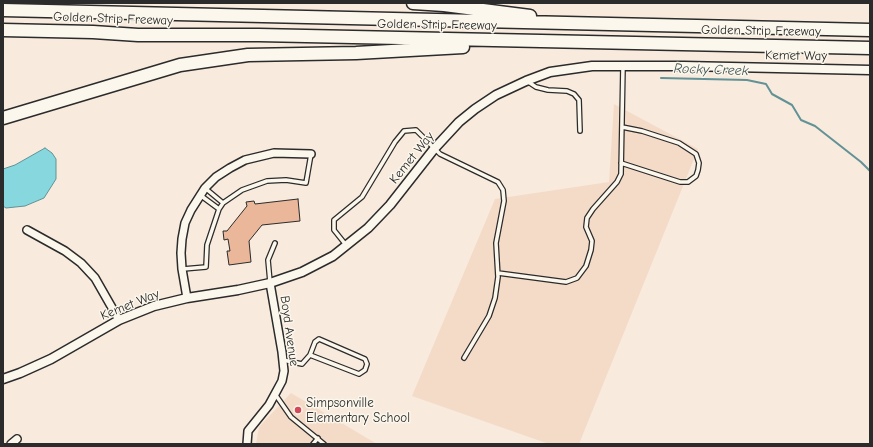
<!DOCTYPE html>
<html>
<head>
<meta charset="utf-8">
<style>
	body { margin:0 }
	#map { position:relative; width:873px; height:447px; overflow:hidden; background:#f8eadc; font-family:"Comic Neue",sans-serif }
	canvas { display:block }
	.frame { position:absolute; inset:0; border:4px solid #2b2b2b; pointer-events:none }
</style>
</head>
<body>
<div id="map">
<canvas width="873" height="447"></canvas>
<div class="frame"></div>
</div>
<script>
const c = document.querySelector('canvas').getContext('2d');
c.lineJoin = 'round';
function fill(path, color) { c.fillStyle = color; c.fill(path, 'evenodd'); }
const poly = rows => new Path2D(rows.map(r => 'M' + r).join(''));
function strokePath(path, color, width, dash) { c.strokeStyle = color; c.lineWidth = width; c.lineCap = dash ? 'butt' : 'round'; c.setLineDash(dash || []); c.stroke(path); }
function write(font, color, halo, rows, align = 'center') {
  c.font = font + ' "Comic Neue",sans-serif'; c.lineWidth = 3; c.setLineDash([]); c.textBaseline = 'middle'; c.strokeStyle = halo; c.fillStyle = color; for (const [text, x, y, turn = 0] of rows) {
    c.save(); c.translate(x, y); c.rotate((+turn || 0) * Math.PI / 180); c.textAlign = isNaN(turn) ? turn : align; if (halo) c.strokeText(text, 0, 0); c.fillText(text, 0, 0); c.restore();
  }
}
const built = poly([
	[614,104,698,149,579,444,549,444,412,396,495,199,609,182],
	[291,393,377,444,256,444,259,427]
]);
const water = poly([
	[45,148,52,153,56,159,56,179,44,198,25,206,6,208,3,206,3,169,15,165,45,148]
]);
const stream = poly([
	[661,78,747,80,766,84,772,94,792,105,801,120,815,126,861,162,870,171]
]);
const building = poly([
	[298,199,300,221,262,225,249,241,251,262,229,265,227,251,230,251,228,239,224,240,223,231,227,231,247,206,246,202,254,201,255,204,298,199]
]);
const service = poly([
	[527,81,536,87,548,90,567,91,574,94,579,100,580,131],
	[621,163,680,182,688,182,696,176,698,170,699,163,696,154,679,143,642,131,622,127],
	[205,188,223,203],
	[200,195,219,209],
	[346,245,334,230,334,220,362,197,395,142,404,131,416,130,440,154,498,182,503,190,504,201,496,243,498,277,495,298,489,316,464,358],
	[183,269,206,267,207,245,219,209,223,203,242,190,267,181,286,180,306,183,311,154],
	[498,273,566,282,577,278,586,266,591,250,592,241,586,227,587,218,593,209,617,182,621,174,623,66],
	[270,282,268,260,275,243],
	[283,360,302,364,310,355,359,374,365,370,367,364,365,359,319,339,315,342,310,355],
	[275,394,291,417,324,444],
	[313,444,318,438]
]);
const minor = poly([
	[27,230,65,251,81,263,95,278,119,320],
	[187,298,182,269,181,253,182,239,185,223,191,210,205,188,216,177,230,168,245,160,274,153,311,154],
	[11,444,17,439],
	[247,444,248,431,269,405,275,394,282,381,284,371,282,352,270,283]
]);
const tertiary = poly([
	[3,379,20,373,51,359,119,320,154,306,187,298,238,290,270,283,302,272,333,256,368,228,390,205,434,149,459,122,475,109,496,95,526,81,550,72,592,66,684,66,870,70]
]);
const motorway = poly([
	[413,3,444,5,530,16],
	[3,10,870,30],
	[3,30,93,32,138,35,259,35,870,48],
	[3,118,180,65,248,55,356,53,463,47]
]);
const markers = [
	[298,410,4,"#d1495b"]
];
const streetNames = [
	["Golden Strip Freeway",113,19,2],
	["Golden Strip Freeway",437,25,1],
	["Golden Strip Freeway",761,31,1],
	["Kemet Way",796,56,1],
	["Kemet Way",412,158,-51],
	["Kemet Way",130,305,-22],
	["Boyd Avenue",289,331,82]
];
const poiNames = [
	["Simpsonville",306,403],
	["Elementary School",306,418]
];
const waterNames = [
	["Rocky Creek",711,70,2]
];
fill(built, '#f4dbc8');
fill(water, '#86d7de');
strokePath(water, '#629296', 1);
strokePath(stream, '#629296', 2);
fill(building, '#eab79b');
strokePath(building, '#2b2b2b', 1);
strokePath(service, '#2b2b2b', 6);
strokePath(minor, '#2b2b2b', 10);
strokePath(tertiary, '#2b2b2b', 11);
strokePath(motorway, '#2b2b2b', 15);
strokePath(service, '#fbf7ec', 3.5);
strokePath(minor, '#fbf7ec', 7);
strokePath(tertiary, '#fbf7ec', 8);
strokePath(motorway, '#fbf7ec', 12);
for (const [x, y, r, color] of markers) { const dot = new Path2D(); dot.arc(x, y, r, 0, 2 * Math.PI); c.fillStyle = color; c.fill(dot); strokePath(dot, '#fbf7ec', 1.5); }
write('13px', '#2b2b2b', '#fbf7ec', streetNames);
write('13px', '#2b2b2b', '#fbf7ec', poiNames, 'left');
write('italic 14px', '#425658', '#fbf7ec', waterNames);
</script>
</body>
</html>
